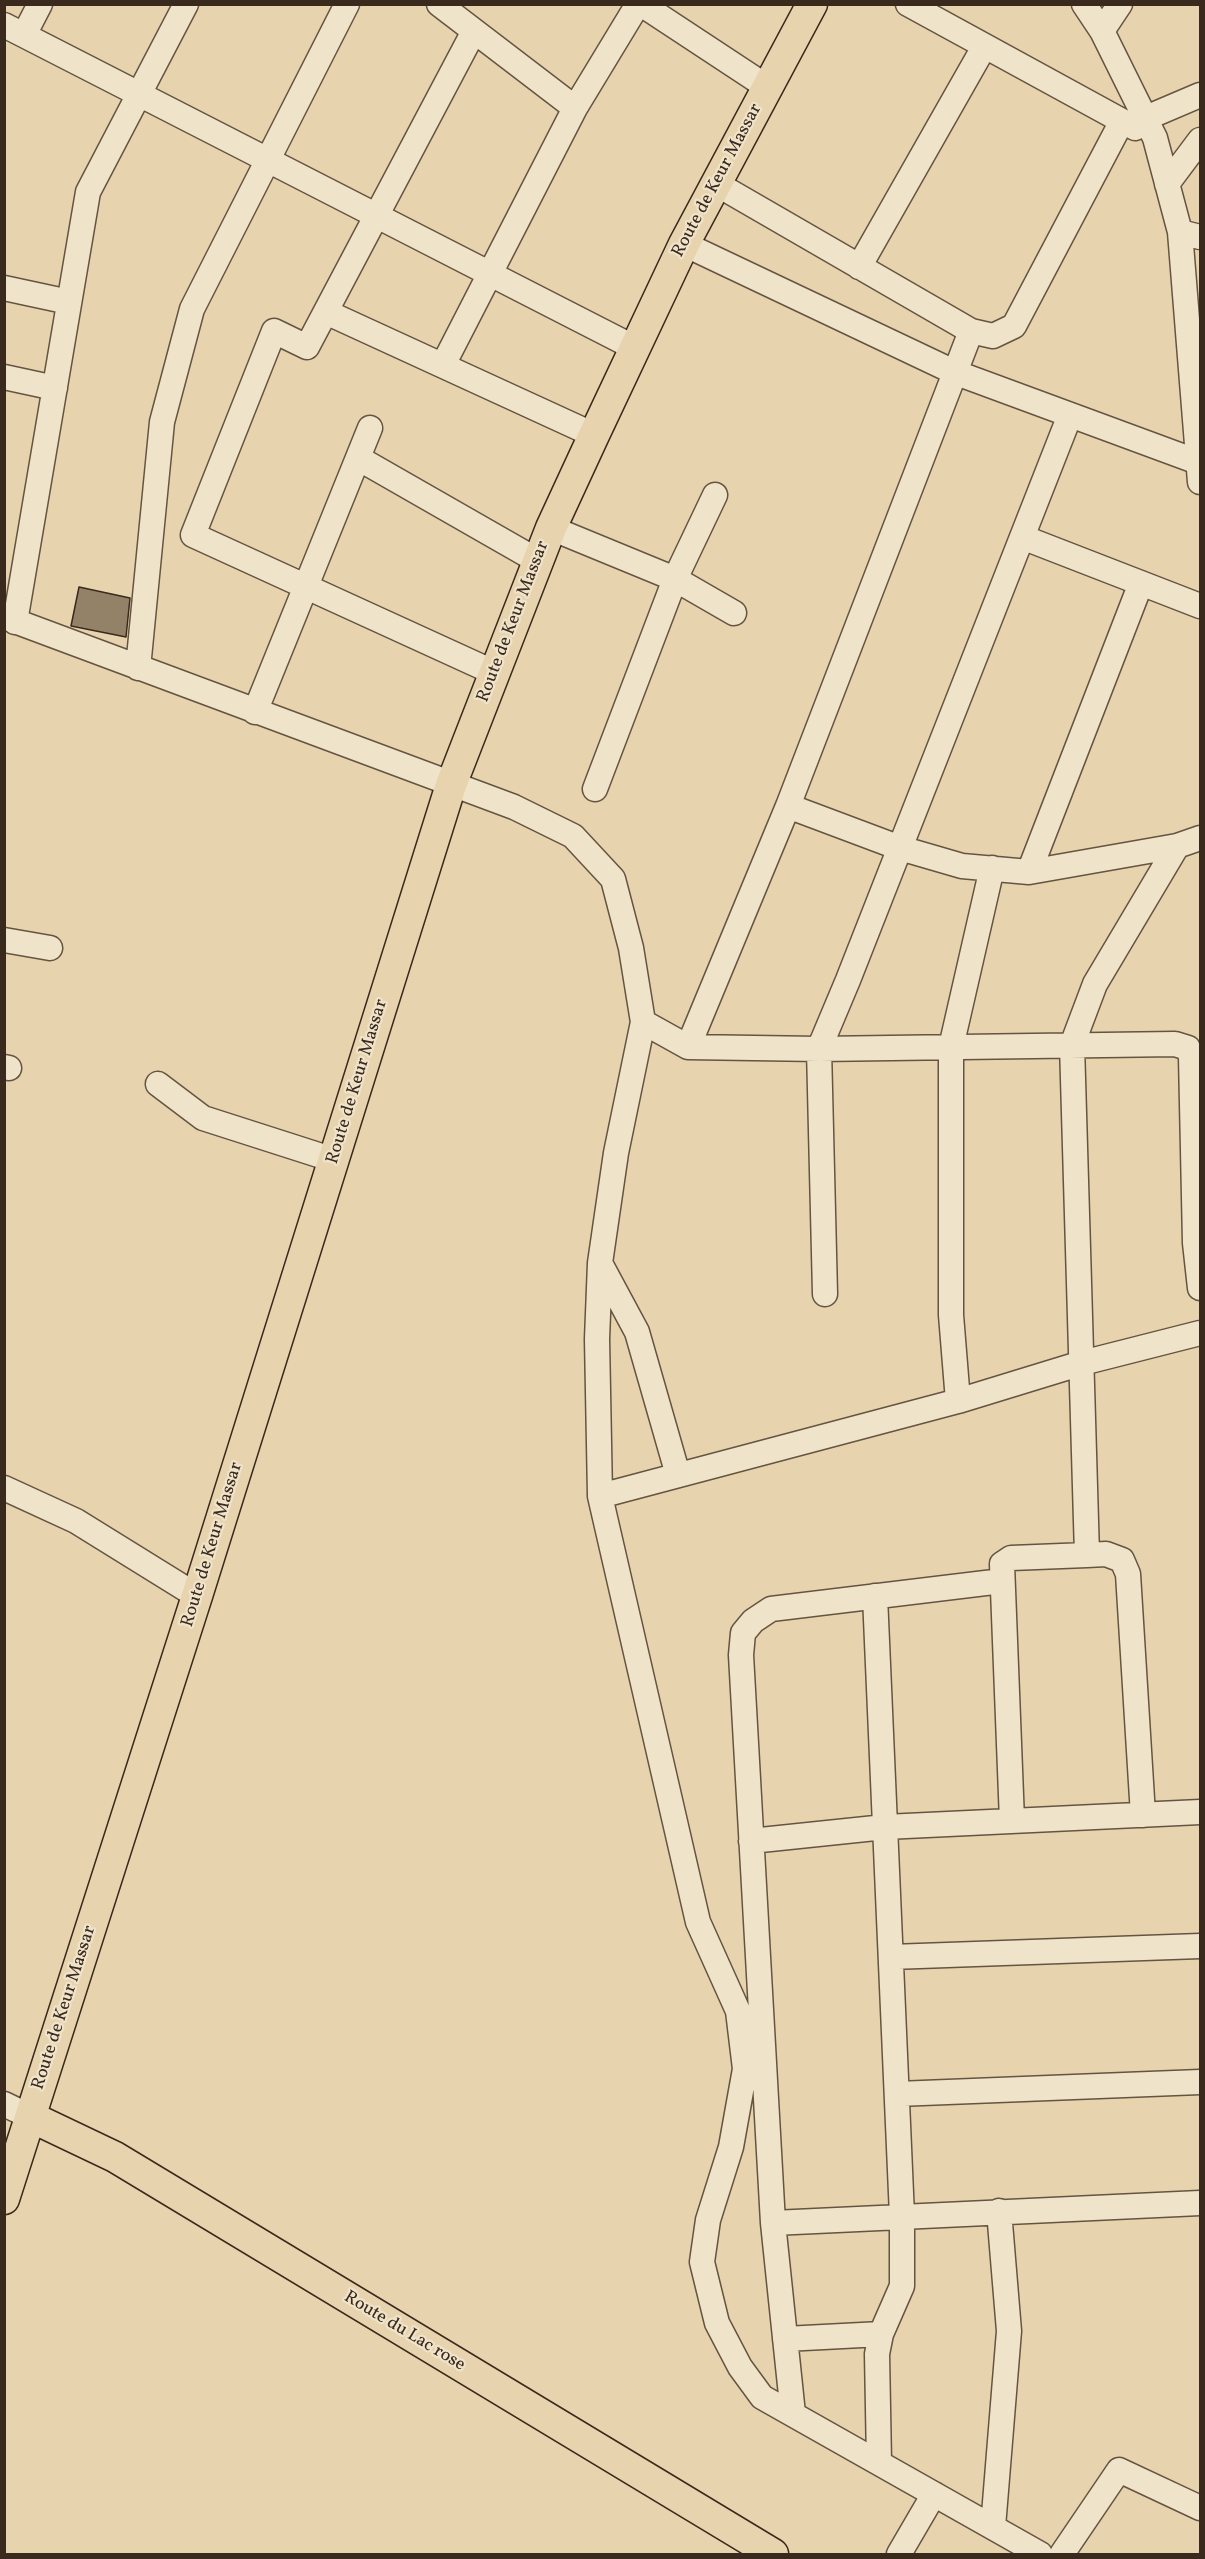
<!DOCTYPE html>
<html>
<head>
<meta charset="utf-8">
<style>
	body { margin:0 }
	#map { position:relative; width:1205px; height:2559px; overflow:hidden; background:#e7d4ae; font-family:Vollkorn,serif }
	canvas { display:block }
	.frame { position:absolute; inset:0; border:6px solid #3a291d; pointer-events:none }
</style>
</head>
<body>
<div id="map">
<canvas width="1205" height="2559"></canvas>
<div class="frame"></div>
</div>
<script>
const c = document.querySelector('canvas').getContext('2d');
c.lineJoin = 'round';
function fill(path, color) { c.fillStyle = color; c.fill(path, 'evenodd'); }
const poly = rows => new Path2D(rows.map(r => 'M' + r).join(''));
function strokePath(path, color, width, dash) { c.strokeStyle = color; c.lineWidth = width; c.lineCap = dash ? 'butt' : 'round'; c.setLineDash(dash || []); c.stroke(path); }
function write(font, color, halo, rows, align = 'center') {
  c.font = font + ' Vollkorn,serif'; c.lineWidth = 4.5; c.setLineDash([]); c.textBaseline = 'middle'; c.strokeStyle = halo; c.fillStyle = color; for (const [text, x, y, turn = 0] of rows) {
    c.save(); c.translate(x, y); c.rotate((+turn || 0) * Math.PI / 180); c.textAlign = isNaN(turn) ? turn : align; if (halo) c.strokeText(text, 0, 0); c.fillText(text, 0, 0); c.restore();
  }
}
const building = poly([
	[79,587,130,598,126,637,71,626,79,587]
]);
const minor = poly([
	[439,4,575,108],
	[641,4,767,87],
	[908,4,1135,128],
	[1084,4,1102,31,1155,138,1180,232,1200,482],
	[4,25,635,348],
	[474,31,307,347,274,331,193,535,495,673],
	[1102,31,1120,4],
	[24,35,40,4],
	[1146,118,1200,95],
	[715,183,971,331,993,336,1014,326,1122,121],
	[1167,184,1200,140],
	[1180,232,1200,237],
	[684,244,954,372,1198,462],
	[859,267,984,47],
	[4,288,69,302],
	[326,312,594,435],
	[443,365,575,108,638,4],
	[4,377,55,388],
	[358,458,538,561],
	[551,528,675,579,734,613],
	[1022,537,1200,606],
	[4,617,514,807,573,836,613,879,631,948,643,1022,688,1047,819,1049,1175,1044,1188,1048,1191,1057,1195,1243,1200,1288],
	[15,622,88,192,186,4],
	[138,668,162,422,192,309,347,4],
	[255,712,370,428],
	[595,789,675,579,715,495],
	[788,806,900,848,962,866,1029,872,1177,846,1200,838],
	[1029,872,1141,583],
	[4,940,50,948],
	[643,1022,616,1153,600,1263,597,1339,600,1496,698,1922,738,2011,745,2069,731,2147,708,2220,702,2262,717,2323,740,2367,762,2397,1040,2554],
	[688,1047,788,806,971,331],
	[4,1067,9,1068],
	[158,1084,203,1118,334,1160],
	[601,1265,637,1332,678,1475],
	[825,1294,819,1049,848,980,1070,415],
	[958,1401,951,1315,951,1047,992,868],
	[4,1488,76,1521,197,1596],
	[600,1496,958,1401,1082,1363,1200,1333],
	[875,1596,902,2216,902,2286,881,2334,877,2354,879,2463],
	[1143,1815,1128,1574,1122,1560,1106,1554,1087,1555,1072,1045,1095,984,1177,846],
	[1012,1821,1002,1564,1011,1558,1087,1555],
	[751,1841,885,1827,1200,1812],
	[891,1957,1200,1946],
	[897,2094,1200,2082],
	[4,2104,31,2117],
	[773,2223,1200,2203],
	[785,2339,881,2334],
	[793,2414,773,2223,741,1655,743,1633,753,1621,771,1609,1002,1581],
	[993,2527,1009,2331,999,2211],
	[899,2554,934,2494],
	[1062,2554,1119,2470,1200,2508]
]);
const major = poly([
	[31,2117,115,2157,773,2554],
	[4,2199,197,1596,451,785,551,528,594,435,684,244,812,4]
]);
const streetNames = [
	["Route de Keur Massar",718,181,-62],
	["Route de Keur Massar",514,622,-69],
	["Route de Keur Massar",358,1082,-73],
	["Route de Keur Massar",213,1545,-73],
	["Route de Keur Massar",65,2008,-72],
	["Route du Lac rose",404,2332,31]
];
fill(building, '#948268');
strokePath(building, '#3a291d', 1.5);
strokePath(minor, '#655441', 27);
strokePath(major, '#3a291d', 33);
strokePath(minor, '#efe3ca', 24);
strokePath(major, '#e7d4ae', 30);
write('18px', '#3a291d', '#efe3ca', streetNames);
</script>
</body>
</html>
